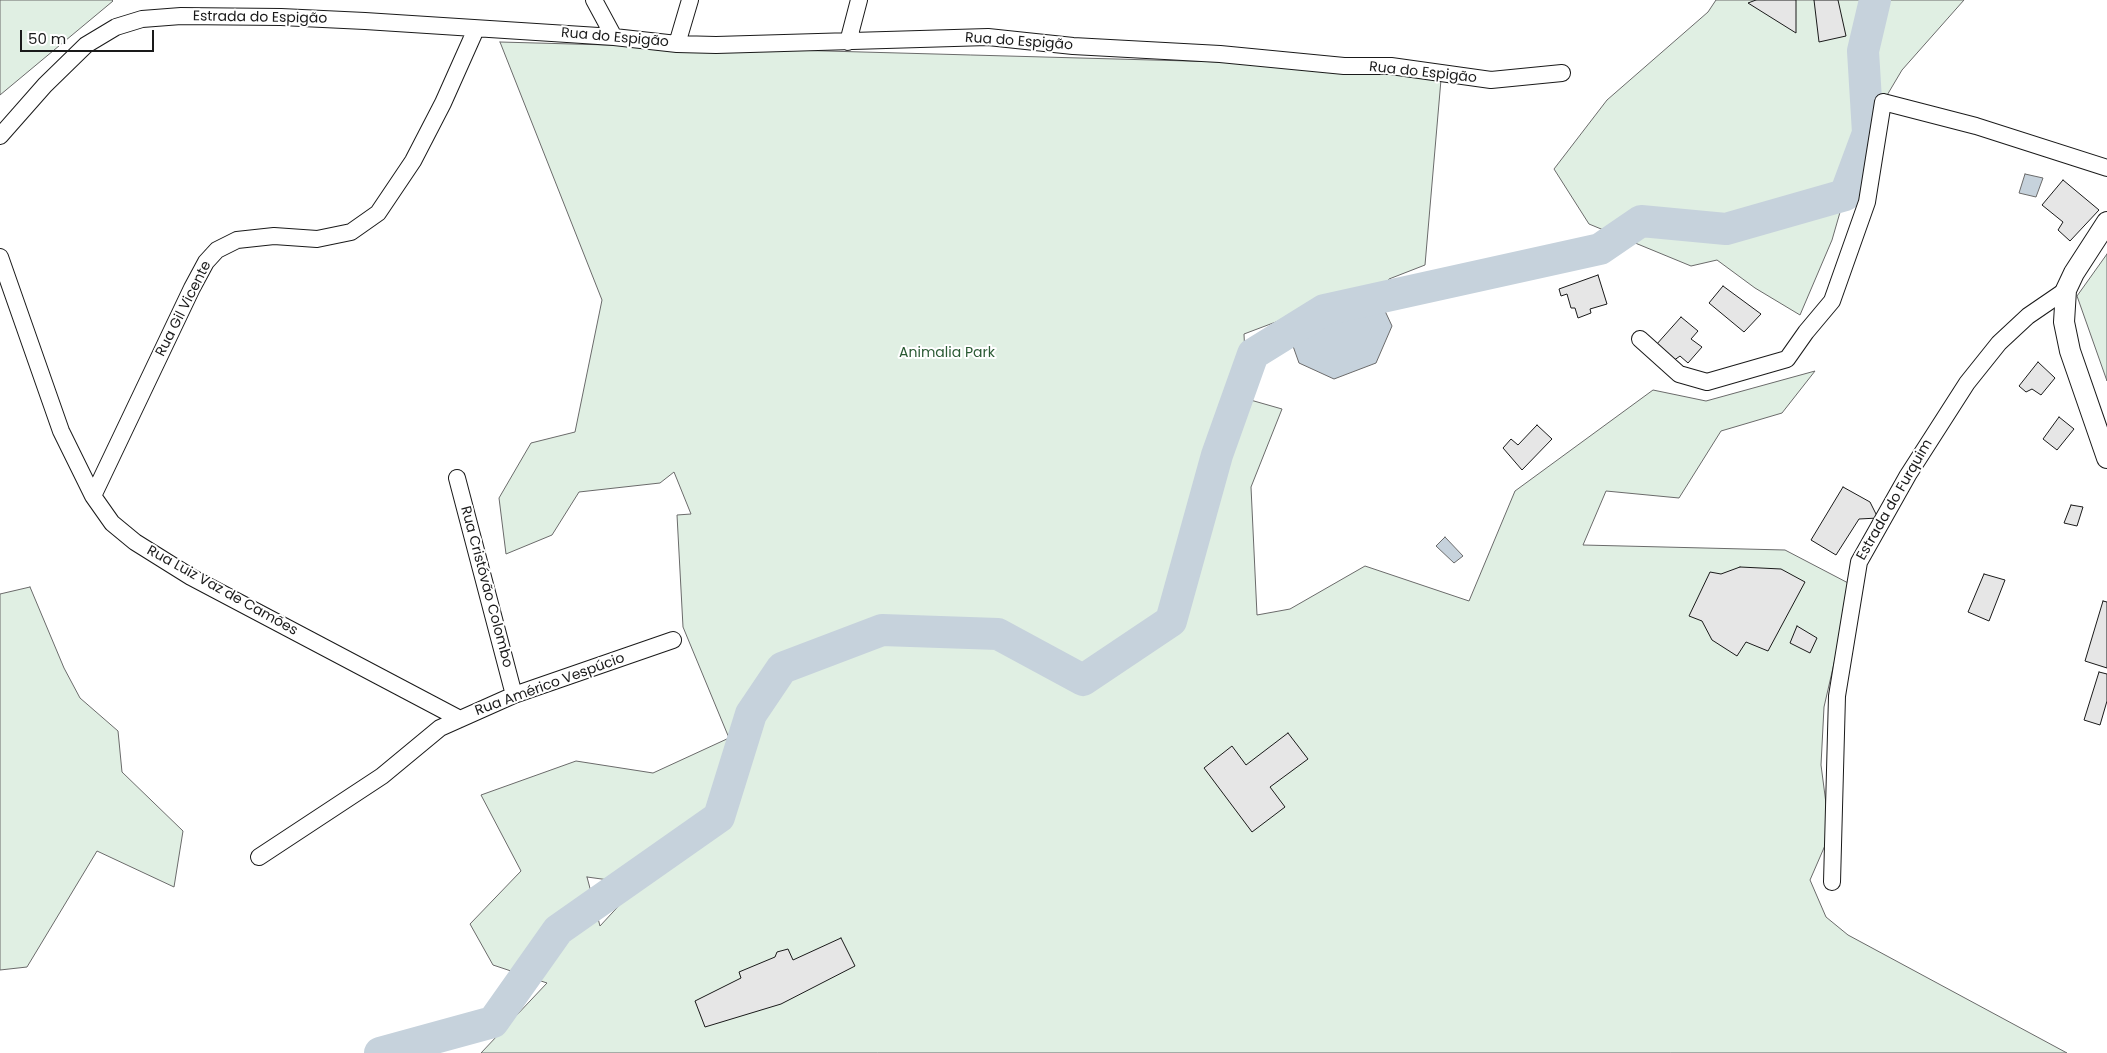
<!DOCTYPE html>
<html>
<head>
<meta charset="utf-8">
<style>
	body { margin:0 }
	#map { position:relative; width:2107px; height:1053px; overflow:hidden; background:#fff; font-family:Poppins,sans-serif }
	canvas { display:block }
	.scale { position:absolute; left:20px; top:30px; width:134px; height:22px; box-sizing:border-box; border:2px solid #1a1a1a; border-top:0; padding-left:6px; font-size:15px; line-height:18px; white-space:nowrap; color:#1a1a1a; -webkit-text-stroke:4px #fff; paint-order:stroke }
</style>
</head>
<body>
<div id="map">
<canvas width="2107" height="1053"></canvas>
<div class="scale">50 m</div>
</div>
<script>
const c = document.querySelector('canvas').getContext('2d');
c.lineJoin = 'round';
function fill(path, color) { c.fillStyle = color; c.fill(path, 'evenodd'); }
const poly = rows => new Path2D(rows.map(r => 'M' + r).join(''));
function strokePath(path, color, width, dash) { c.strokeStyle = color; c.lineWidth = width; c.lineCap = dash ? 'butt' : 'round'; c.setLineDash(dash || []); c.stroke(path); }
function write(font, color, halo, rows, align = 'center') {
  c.font = font + ' Poppins,sans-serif'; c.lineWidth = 4; c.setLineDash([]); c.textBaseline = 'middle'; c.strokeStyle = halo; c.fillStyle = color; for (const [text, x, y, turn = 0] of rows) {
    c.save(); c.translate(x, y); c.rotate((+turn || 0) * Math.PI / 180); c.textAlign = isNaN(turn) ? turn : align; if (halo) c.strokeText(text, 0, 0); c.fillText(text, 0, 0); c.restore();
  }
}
const green = poly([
	[0,0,112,0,113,1,0,95,0,0],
	[1716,0,1964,0,1902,70,1883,102,1868,133,1845,195,1832,240,1800,315,1755,288,1717,260,1691,266,1589,224,1554,169,1607,100,1708,12,1716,0],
	[500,42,1442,68,1425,265,1389,279,1379,295,1342,297,1244,334,1247,399,1282,409,1251,487,1257,615,1290,609,1365,566,1469,601,1515,491,1653,390,1706,401,1815,371,1782,413,1721,431,1679,498,1606,491,1583,545,1785,550,1852,585,1824,707,1821,765,1830,834,1810,880,1826,917,1848,935,2067,1053,481,1053,547,983,493,965,470,924,521,871,481,795,576,761,653,773,729,738,683,627,677,515,691,514,674,472,660,483,579,492,552,535,506,554,499,498,531,443,575,432,602,300,500,42],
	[587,877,638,884,638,885,600,926,587,877],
	[2107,254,2107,381,2077,296,2107,254],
	[30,587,64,668,80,698,118,731,122,772,183,831,174,887,97,851,27,967,0,970,0,594,30,587]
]);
const water = poly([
	[2025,174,2043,178,2036,197,2019,193,2025,174],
	[1379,298,1392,326,1376,363,1334,379,1299,363,1288,332,1324,310,1379,298],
	[1445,537,1463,556,1454,563,1436,546,1445,537]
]);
const river = poly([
	[380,1053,493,1022,558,930,719,817,751,714,782,668,882,630,998,634,1083,680,1171,621,1217,455,1253,354,1324,310,1600,249,1641,221,1726,229,1845,195,1868,133,1863,51,1875,0]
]);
const building = poly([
	[1756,0,1796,0,1796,33,1748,3,1756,0],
	[1814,0,1838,0,1846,36,1819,42,1814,0],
	[2063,180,2099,210,2070,241,2058,230,2063,222,2042,205,2063,180],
	[1598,275,1607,304,1590,309,1591,313,1578,318,1575,308,1571,308,1567,294,1561,296,1559,289,1598,275],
	[1723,286,1761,314,1744,332,1709,303,1723,286],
	[1681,317,1698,331,1691,339,1702,347,1688,363,1680,356,1673,361,1656,345,1681,317],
	[2038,362,2055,378,2041,395,2032,389,2026,392,2019,386,2038,362],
	[2059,417,2074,429,2057,450,2043,439,2059,417],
	[1537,425,1552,439,1522,470,1503,448,1511,439,1518,445,1537,425],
	[1843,487,1870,502,1878,518,1859,519,1836,555,1811,540,1843,487],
	[2071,505,2083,507,2077,526,2064,523,2071,505],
	[1740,567,1781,569,1805,582,1768,651,1746,642,1737,656,1712,640,1702,621,1689,616,1710,572,1721,574,1740,567],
	[1984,574,2005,580,1989,621,1968,612,1984,574],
	[2103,601,2107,602,2107,668,2085,661,2103,601],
	[1797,626,1817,638,1810,653,1790,643,1797,626],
	[2099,672,2107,674,2107,701,2100,725,2084,720,2099,672],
	[1288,733,1308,759,1270,787,1285,807,1252,832,1204,768,1232,746,1246,765,1288,733],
	[841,938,855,966,781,1004,705,1027,695,1001,741,978,739,972,775,957,777,952,788,949,793,960,841,938]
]);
const minor = poly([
	[594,0,614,37],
	[848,42,859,0],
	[677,44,690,0],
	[0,136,45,85,86,45,116,27,142,19,181,16,281,17,365,21,614,37,677,44,716,45,988,37,1073,46,1220,54,1344,66,1391,66,1491,80,1562,73],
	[0,257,61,431,93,496,112,523,135,542,191,577,460,719],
	[1640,339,1679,374,1707,382,1787,359,1806,332,1832,301,1867,202,1883,102,1976,126,2107,168],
	[457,478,514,695],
	[93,496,192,288,206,262,217,250,237,240,274,236,317,239,351,232,378,213,413,161,443,103,476,29],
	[259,857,382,776,440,728,514,695,673,640],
	[1832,882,1837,696,1859,562,1908,475,1967,383,1999,343,2028,316,2066,290]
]);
const tertiary = poly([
	[2107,222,2074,273,2066,290,2064,322,2070,351,2107,458]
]);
const streetNames = [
	["Estrada do Espigão",260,18,1],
	["Rua do Espigão",615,38,5],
	["Rua do Espigão",1019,42,4],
	["Rua do Espigão",1423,73,6],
	["Rua Gil Vicente",184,309,-63],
	["Estrada do Furquim",1895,500,-60],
	["Rua Cristóvão Colombo",486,587,75],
	["Rua Luiz Vaz de Camões",222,591,29],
	["Rua Américo Vespúcio",550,685,-20]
];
const parkNames = [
	["Animalia Park",947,353]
];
fill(green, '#e0efe3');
strokePath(green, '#6a6a6a', 1);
fill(water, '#c6d2dc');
strokePath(water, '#6a6a6a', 1);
strokePath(river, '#c6d2dc', 32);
fill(building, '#e6e6e6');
strokePath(building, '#1a1a1a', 1);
strokePath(minor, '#1a1a1a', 18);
strokePath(tertiary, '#1a1a1a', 22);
strokePath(minor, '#fff', 16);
strokePath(tertiary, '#fff', 20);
write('14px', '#1a1a1a', '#fff', streetNames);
write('14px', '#2b5a34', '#fff', parkNames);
</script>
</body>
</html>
